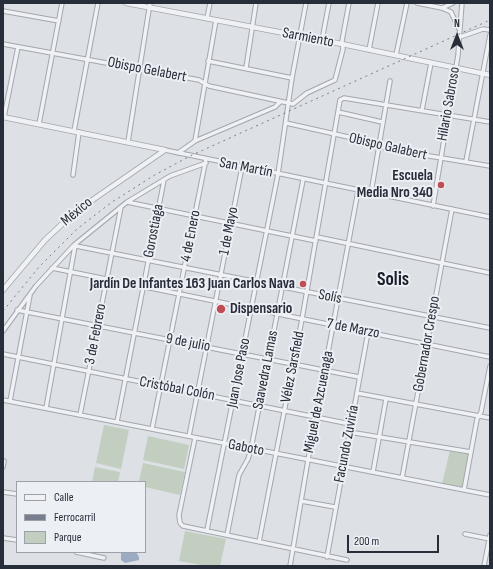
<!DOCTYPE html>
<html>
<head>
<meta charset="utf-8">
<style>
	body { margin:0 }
	#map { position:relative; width:493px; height:569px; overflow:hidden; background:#dde0e5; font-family:"Sofia Sans Condensed",sans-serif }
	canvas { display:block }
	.frame { position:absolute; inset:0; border:4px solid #282d3a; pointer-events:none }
	.legend { position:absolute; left:16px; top:481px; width:130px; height:72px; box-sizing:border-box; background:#eceff3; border:1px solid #9ea1a9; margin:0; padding:5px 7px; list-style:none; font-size:12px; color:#282d3a }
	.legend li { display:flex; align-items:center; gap:8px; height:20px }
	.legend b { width:20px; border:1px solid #9ea1a9 }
	.north { position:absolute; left:437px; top:16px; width:40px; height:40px; -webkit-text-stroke:3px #eceff3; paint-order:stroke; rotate:0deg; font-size:11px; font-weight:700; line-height:16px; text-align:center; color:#282d3a }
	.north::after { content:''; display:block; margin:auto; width:14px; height:18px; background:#282d3a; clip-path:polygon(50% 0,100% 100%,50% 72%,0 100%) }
	.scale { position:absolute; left:347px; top:535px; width:92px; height:18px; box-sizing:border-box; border:2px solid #282d3a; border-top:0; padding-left:5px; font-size:12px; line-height:14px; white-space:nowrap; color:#282d3a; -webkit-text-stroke:3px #eceff3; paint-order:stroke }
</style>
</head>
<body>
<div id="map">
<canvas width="493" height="569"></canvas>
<div class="frame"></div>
<ul class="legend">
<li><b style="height:5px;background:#eff1f4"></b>Calle</li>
<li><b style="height:5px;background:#787e8d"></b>Ferrocarril</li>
<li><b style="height:11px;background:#c2cebf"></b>Parque</li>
</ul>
<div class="north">N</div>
<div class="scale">200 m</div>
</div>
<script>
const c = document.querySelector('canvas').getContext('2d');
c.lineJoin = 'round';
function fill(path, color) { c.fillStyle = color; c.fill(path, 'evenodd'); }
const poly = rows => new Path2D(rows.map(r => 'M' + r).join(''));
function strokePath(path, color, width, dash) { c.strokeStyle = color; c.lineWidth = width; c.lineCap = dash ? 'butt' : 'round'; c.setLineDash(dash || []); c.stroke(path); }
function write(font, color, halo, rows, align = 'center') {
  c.font = font + ' "Sofia Sans Condensed",sans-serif'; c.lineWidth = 4; c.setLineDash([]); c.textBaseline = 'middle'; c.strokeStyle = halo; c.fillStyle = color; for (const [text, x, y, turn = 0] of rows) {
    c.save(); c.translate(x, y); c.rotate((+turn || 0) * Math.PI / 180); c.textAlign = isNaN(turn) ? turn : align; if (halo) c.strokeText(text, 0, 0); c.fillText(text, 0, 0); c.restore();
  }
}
const green = poly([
	[104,425,129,430,121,469,96,463],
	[148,436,189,445,184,469,143,460],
	[450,450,469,454,463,488,442,484],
	[143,463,185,472,180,495,145,487,145,482,139,482],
	[95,467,120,472,118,482,92,482],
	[185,531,226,539,220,566,207,566,179,561]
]);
const water = poly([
	[121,552,136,552,139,557,139,560,125,563,121,560]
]);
const minor = poly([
	[417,3,442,8,453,3],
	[442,8,451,12,459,29],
	[3,11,59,21],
	[207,18,210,3],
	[460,37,483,29,490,30],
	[322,40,329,3],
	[3,44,199,80,209,86,293,104,307,93,335,80,343,49,342,41,349,3],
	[369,50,378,3],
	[396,55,407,3],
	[208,61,292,78],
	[246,68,256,3],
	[422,110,431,63],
	[338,112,382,122],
	[4,117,18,47],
	[286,123,375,143,387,149,490,166],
	[39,124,62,3],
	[74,131,98,3],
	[195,141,216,20],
	[128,142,150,3],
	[165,150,490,217],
	[178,153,195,141,275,107,280,102],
	[466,161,490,35],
	[73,175,79,132],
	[371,193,390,81],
	[127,202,316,241],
	[433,206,458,55,462,3],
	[317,237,490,273],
	[76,246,490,328],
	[52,268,490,357],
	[17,310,359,377],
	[3,331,36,286,74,245,127,202,170,176,206,163],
	[3,354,350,424],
	[357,393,490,418],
	[3,400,490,495],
	[10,401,30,295],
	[46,408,75,246],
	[80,415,121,207],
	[117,422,164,180],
	[152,429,206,159],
	[349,432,471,452],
	[189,436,242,167],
	[195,438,179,515,180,523,183,526,347,560],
	[3,467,4,461],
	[373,472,386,399],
	[402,478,452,209],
	[464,490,477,419,481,412,490,366],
	[3,492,17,494],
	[301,501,335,507],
	[207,530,278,174,292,78,306,3],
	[465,534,490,539],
	[227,535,239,475,248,459,251,449,303,180],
	[3,538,17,540],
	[259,542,302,319,340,100,344,98,490,122],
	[76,552,104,558],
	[327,557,368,332],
	[290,566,308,460,358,191],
	[484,566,490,535]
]);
const tertiary = poly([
	[126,3,342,44,490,75],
	[3,117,165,150],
	[3,290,45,240,75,212,165,150]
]);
const rail = poly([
	[3,311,39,267,77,229,112,202,153,176,190,156,490,20]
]);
const markers = [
	[441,185,4,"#c04d54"],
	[303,284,4,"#c04d54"],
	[221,309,5,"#c04d54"]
];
const streetNames = [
	["Sarmiento",308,38,11],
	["Obispo Gelabert",147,70,11],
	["Hilario Sabroso",449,104,-80],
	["Obispo Galabert",388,147,13],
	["San Martín",246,168,11],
	["México",77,212,-40],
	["Gorostiaga",154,231,-79],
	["1 de Mayo",229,231,-79],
	["4 de Enero",191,236,-79],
	["Solís",330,297,11],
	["7 de Marzo",353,329,11],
	["3 de Febrero",96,334,-79],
	["9 de julio",188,343,11],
	["Gobernador Crespo",427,344,-80],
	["Vélez Sarsfield",293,367,-79],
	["Saavedra Lamas",266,370,-79],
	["Juan Jose Paso",239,373,-79],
	["Cristóbal Colón",177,389,11],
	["Miguel de Azcuenaga",319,402,-79],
	["Facundo Zuviría",347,444,-79],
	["Gaboto",246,448,11]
];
const poiNames = [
	["Escuela",433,176],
	["Media Nro 340",433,193],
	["Jardín De Infantes 163 Juan Carlos Nava",295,284],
	["Dispensario",230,309,"left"]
];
const districtNames = [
	["Solis",393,280]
];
fill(green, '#c2cebf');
fill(water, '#9babc2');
strokePath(minor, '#a3a7ae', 5.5);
strokePath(tertiary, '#a3a7ae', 6);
strokePath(minor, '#eff1f4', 3.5);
strokePath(tertiary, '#eff1f4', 4.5);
strokePath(rail, '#787e8d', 1, [2, 4]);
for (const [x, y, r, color] of markers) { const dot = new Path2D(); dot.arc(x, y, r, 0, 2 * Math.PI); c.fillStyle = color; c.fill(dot); strokePath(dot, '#eceff3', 1.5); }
write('15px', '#282d3a', '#eceff3', streetNames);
write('bold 15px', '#282d3a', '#eceff3', poiNames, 'right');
write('bold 19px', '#1a1f2b', '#eceff3', districtNames);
</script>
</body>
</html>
